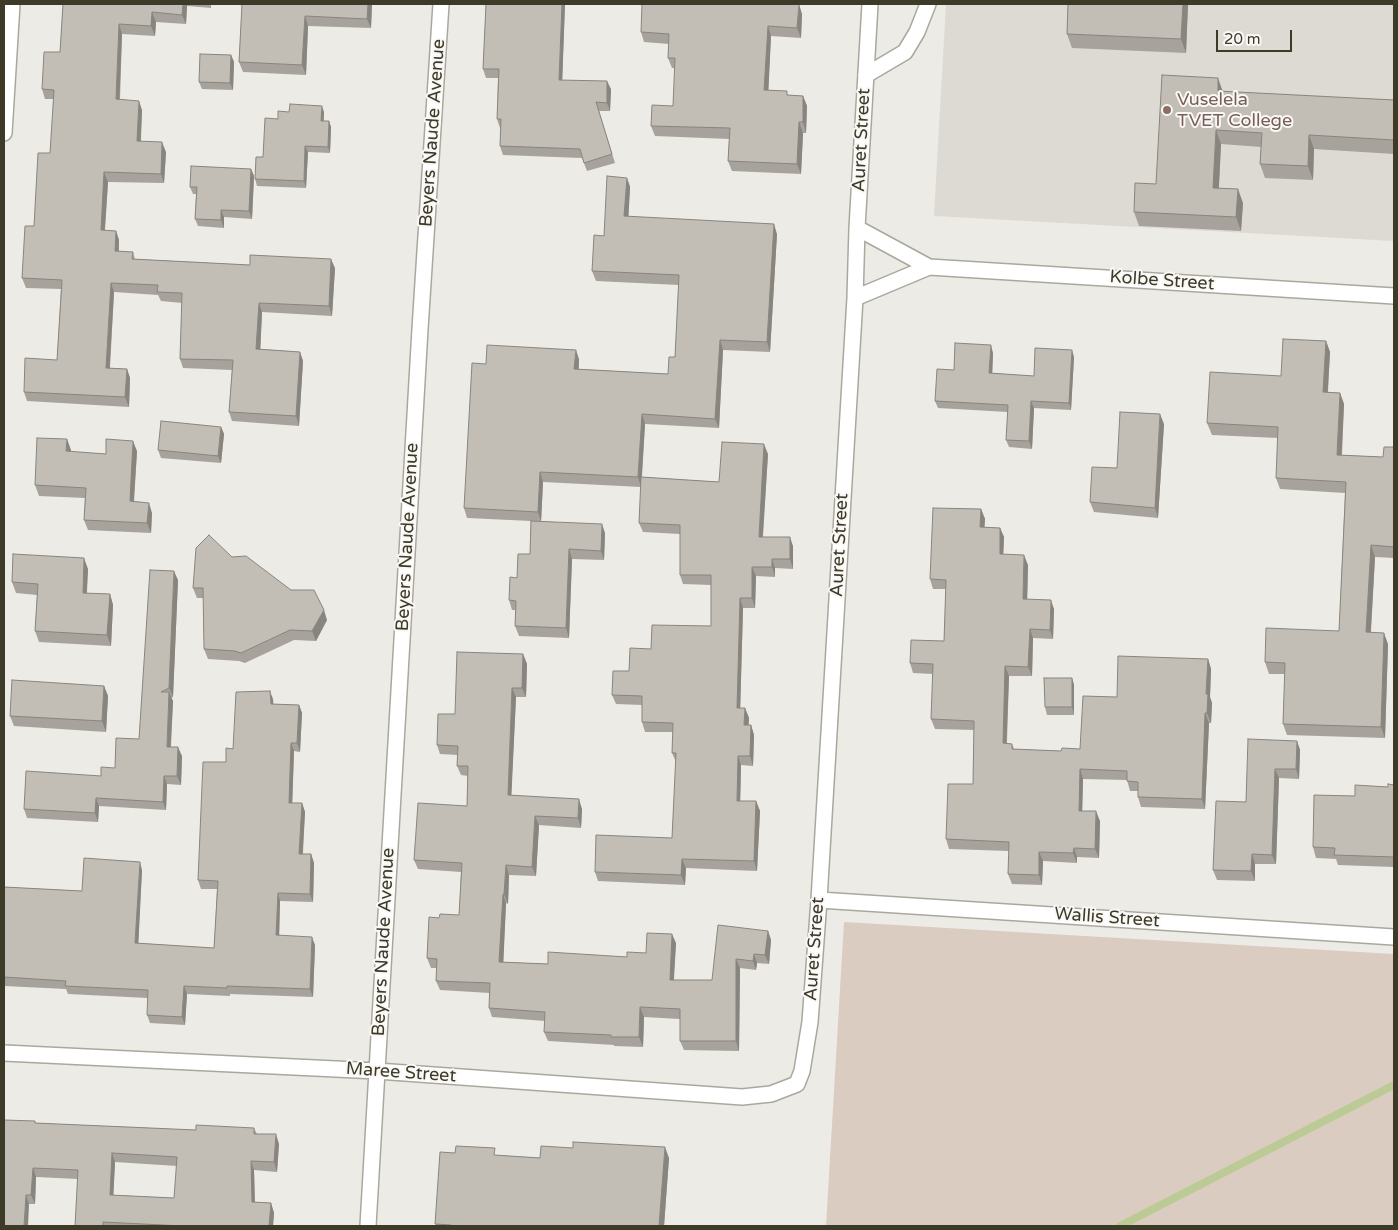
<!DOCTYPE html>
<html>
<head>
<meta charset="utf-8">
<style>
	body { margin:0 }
	#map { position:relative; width:1398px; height:1230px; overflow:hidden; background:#edebe6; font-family:"Varela Round",sans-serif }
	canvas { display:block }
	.frame { position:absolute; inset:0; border:5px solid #3d3a27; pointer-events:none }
	.scale { position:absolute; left:1216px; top:30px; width:76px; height:22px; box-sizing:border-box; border:2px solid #3d3a27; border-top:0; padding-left:6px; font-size:15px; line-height:18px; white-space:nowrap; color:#3d3a27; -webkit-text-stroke:4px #faf8f6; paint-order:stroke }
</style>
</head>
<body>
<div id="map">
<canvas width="1398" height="1230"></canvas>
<div class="frame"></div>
<div class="scale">20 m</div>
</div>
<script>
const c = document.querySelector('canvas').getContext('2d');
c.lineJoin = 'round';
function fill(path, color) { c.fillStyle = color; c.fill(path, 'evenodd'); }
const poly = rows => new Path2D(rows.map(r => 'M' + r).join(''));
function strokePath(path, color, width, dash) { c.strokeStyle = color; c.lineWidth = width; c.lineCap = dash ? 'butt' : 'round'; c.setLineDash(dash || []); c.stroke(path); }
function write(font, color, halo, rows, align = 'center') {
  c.font = font + ' "Varela Round",sans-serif'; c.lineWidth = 4; c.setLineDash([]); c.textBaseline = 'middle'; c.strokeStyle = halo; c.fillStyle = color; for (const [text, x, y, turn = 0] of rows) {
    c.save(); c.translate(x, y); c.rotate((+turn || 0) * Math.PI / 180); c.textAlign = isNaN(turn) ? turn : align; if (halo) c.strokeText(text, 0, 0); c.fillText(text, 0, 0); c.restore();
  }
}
const built = poly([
	[946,4,1394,4,1394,241,934,216]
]);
const green = poly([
	[844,922,1394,954,1394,1226,826,1226]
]);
const stream = poly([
	[1120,1226,1394,1085]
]);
const lane = poly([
	[866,75,905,52,917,32,928,4]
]);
const street = poly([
	[4,133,12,4],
	[857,228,929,267,1394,296],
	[855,298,929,267],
	[819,900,1394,937],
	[4,1053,377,1071,742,1097,771,1094,797,1084,802,1071,810,1022,819,900,855,298,857,228,870,4],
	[368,1226,420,329,441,4]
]);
const wall = poly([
	[63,4,211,4,211,8,187,6,186,24,156,22,155,36,122,34,120,100,142,110,141,141,166,152,164,183,108,182,105,230,116,231,119,240,119,251,133,252,135,259,250,265,335,268,332,316,262,312,260,349,300,352,303,361,299,426,232,421,229,412,232,370,183,368,180,359,182,303,161,301,158,295,114,292,110,368,127,369,130,378,129,407,27,401,24,392,57,360,61,289,26,288,22,278,50,153,54,99,45,99,42,89,60,52],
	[242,4,372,4,371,28,308,26,306,75,243,72,239,62],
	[486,4,565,4,562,80,611,89,610,111,599,111,615,163,587,171,582,158,503,155,500,146,501,128,500,128,497,119,498,78,486,78,483,69],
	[1068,4,1188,4,1186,53,1072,48,1067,34],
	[802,14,801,38,771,36,768,90,789,95,803,96,807,106,806,133,803,133,801,174,732,171,728,161,729,139,655,136,651,126,673,106,675,68,672,68,668,58,669,44,644,42,641,32],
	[231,55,234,62,233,90,202,89,199,82],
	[1223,92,1394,100,1394,154,1314,149,1313,180,1265,178,1260,164,1261,147,1221,144,1219,188,1243,203,1241,231,1139,226,1134,212,1156,184],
	[324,112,324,121,329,121,331,127,330,153,308,152,306,188,257,186,255,179,278,119],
	[251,169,254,176,252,219,224,217,224,228,198,226,195,219,196,194,193,194,190,187],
	[627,178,630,187,628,217,777,234,770,352,723,350,719,428,645,424,642,477,719,482,768,454,763,537,793,546,793,569,775,568,775,577,756,576,755,608,743,608,740,708,745,708,749,718,748,725,751,725,754,735,753,766,741,765,740,801,756,801,760,811,757,871,686,868,685,885,598,881,595,872,672,838,676,762,672,753,673,732,645,732,642,722,642,705,616,704,612,695,629,671,651,649,711,626,711,585,683,584,680,575,680,534,643,532,639,523,641,487,543,482,541,522,605,533,604,560,572,559,569,638,519,636,515,626,516,610,512,610,509,600,517,578,530,554,531,521,467,518,464,508,486,364,579,359,579,369,668,374,675,357,679,285,596,281,592,271,604,236],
	[1326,341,1330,352,1328,392,1340,393,1344,404,1342,455,1383,457,1394,447,1394,558,1375,557,1371,632,1388,644,1385,738,1287,735,1283,724,1285,674,1269,674,1265,662,1339,631,1345,493,1280,489,1276,478,1278,438,1212,435,1207,423,1281,376],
	[993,353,992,373,1034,376,1074,357,1071,410,1034,408,1032,449,1009,447,1006,440,1008,412,938,408,935,401,954,370],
	[1164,424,1158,518,1094,512,1090,502,1117,468],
	[221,427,224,434,221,463,161,458,158,450],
	[71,450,70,452,106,454,137,451,134,502,152,513,151,533,88,530,84,520,85,498,39,496,35,485],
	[981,509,985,519,984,527,1000,528,1004,537,1003,554,1028,565,1027,599,1054,609,1053,639,1033,638,1032,676,1009,676,1007,743,1012,744,1014,749,1061,751,1080,749,1117,697,1208,659,1211,669,1210,697,1212,703,1211,723,1209,723,1205,809,1141,807,1138,797,1138,791,1130,791,1127,780,1083,779,1082,811,1100,821,1099,858,1077,857,1077,863,1043,861,1042,885,1012,884,1008,874,1009,851,949,849,946,839,973,784,974,730,935,729,931,719,933,674,913,673,910,663,944,641,946,589,933,589,930,579],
	[232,557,327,620,316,641,294,640,245,663,239,661,208,659,204,649,204,598,197,598,193,588],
	[88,569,87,593,110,594,113,605,111,646,39,642,35,631,37,595,16,593,12,582],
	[178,580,173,697,171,698,173,701,171,747,182,756,181,785,167,784,166,810,99,806,98,822,27,818,24,809,101,776,115,768,139,739],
	[523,654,527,664,526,697,516,697,511,795,582,809,581,828,539,825,536,876,509,875,508,904,506,903,503,962,548,964,627,957,646,953,676,943,674,980,712,980,768,931,771,940,769,964,757,963,756,970,740,968,739,1051,684,1050,680,1041,680,1019,644,1017,643,1047,614,1046,614,1045,548,1041,544,1032,545,1021,492,1017,489,1008,490,993,440,990,436,981,437,968,431,968,427,958,439,918,459,915,461,872,418,869,414,860,467,806,468,776,461,775,457,766,458,755,440,754,437,745,455,714],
	[1072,678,1074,685,1074,715,1047,715,1045,707],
	[104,686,108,696,106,732,14,726,10,716],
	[273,699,273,704,299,705,302,713,300,752,294,751,292,803,302,803,305,812,303,854,311,854,314,863,313,902,280,901,279,935,315,945,313,997,230,994,230,996,187,994,185,1025,150,1023,147,1015,148,998,68,994,66,989,4,986,4,887,82,891,142,870,138,943,214,948,217,889,201,889,198,880,226,762,233,749],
	[1297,741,1300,750,1299,779,1279,778,1276,864,1255,864,1255,881,1217,880,1213,870,1246,802],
	[1394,785,1394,867,1338,865,1336,859,1316,858,1313,847,1355,796],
	[35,1123,196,1130,254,1128,257,1134,279,1144,277,1172,254,1170,255,1202,271,1203,274,1213,273,1226,75,1226,78,1179,36,1177,35,1204,29,1204,4,1226],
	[115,1162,177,1166,174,1198,113,1195],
	[497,1155,540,1158,669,1158,664,1226,436,1226,435,1224]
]);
const shadedWall = poly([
	[183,4,186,4,187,6,186,24,182,15],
	[368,4,372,4,371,28,367,19],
	[562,4,565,4,562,88,559,80],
	[799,4,802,14,801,38,797,28],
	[1183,4,1188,4,1186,53,1181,39],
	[152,12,156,22,155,36,151,26],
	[305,16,308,26,306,75,302,65],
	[119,24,122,34,119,109,116,99],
	[768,26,771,36,768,100,764,90],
	[231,55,234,62,233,90,230,83],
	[1218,78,1223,92,1218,91],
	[607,81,611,89,610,111,607,103],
	[803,96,807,106,806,133,803,122],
	[139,101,142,110,140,150,137,141],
	[322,106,324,112,323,127,321,121],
	[329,121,331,127,330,153,328,147],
	[799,122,803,133,801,174,797,164],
	[1216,130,1221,144,1218,202,1213,188],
	[1309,135,1314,149,1313,180,1308,166],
	[162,142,166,152,164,183,161,174],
	[305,146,308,152,306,188,304,181],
	[251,169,254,176,252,219,249,211],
	[104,172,108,182,104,240,101,230],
	[627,178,630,187,628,226,624,216],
	[1238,189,1243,203,1241,231,1236,217],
	[221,210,224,217,224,228,221,220],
	[774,224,777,234,770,352,767,342],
	[116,231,119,240,118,261,115,251],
	[331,259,335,268,332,316,329,306],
	[111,283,114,292,109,377,106,368],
	[259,303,262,312,260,358,256,349],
	[720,340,723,350,719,428,715,419],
	[1326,341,1330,352,1327,403,1323,392],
	[991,345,993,353,992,380,989,373],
	[576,350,579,359,578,378,574,369],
	[1072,350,1074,357,1071,410,1069,403],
	[300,352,303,361,299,426,296,416],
	[127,369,130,378,129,407,125,397],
	[1340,393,1344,404,1341,466,1337,455],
	[1031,401,1034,408,1032,449,1029,441],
	[642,414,645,424,641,487,638,477],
	[1160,414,1164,424,1158,518,1155,508],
	[221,427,224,434,221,463,218,456],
	[67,439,71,450,70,462,66,451],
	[133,441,137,451,133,512,130,501],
	[764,444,768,454,762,546,759,537],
	[540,472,543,482,541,522,538,512],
	[149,503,152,513,151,533,147,523],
	[981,509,985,519,984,537,980,527],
	[602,524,605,533,604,560,601,551],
	[1000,528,1004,537,1003,563,1000,554],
	[790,537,793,546,793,569,790,559],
	[1371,545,1375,557,1370,643,1366,632],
	[569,549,572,559,569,638,566,628],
	[1024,555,1028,565,1027,608,1023,599],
	[84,558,88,569,86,603,83,593],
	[772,559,775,568,775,577,772,567],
	[752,567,756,576,755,608,752,598],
	[174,571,178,580,173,697,169,688],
	[110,594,113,605,111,646,107,635],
	[740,598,743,608,740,717,737,708],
	[1051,600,1054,609,1053,639,1050,630],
	[324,610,327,620,316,641,312,631],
	[1030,629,1033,638,1032,676,1028,667],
	[1384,633,1388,644,1385,738,1381,727],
	[523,654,527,664,526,697,522,688],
	[1208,659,1211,669,1210,697,1212,703,1211,723,1207,713,1206,694],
	[1005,666,1009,676,1006,753,1003,743],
	[1072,678,1074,685,1074,715,1072,707],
	[104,686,108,696,106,732,102,721],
	[512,688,516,697,511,805,508,795],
	[270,691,273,699,274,712,271,704],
	[169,692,173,701,170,756,167,747],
	[299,705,302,713,300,752,297,743],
	[745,708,749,718,748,735,744,725],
	[1205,713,1209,723,1205,809,1202,799],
	[751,725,754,735,753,766,750,756],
	[1297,741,1300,750,1299,779,1296,769],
	[291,743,294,751,292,811,289,803],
	[178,747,182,756,181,785,177,776],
	[738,756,741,765,740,810,737,801],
	[1080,769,1083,779,1082,820,1079,811],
	[1275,769,1279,778,1276,864,1272,855],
	[164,776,167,784,166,810,163,802],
	[96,798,99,806,98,822,95,813],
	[579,799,582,809,581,828,578,818],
	[756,801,760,811,757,871,754,861],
	[302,803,305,812,302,862,299,854],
	[1096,811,1100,821,1099,858,1095,849],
	[535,816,539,825,536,876,532,867],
	[1074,848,1077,857,1077,863,1073,853],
	[1039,852,1043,861,1042,885,1039,875],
	[311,854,314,863,313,902,310,894],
	[1252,854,1255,864,1255,881,1251,871],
	[682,859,686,868,685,885,681,875],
	[140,862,142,870,138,951,135,943],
	[506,865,509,875,508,904,504,894],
	[278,893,280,901,279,943,276,935],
	[503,894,506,903,503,971,499,962],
	[768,931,771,940,769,964,765,955],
	[672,934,676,943,673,989,670,980],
	[312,937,315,945,313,997,310,989],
	[754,954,757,963,756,970,753,961],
	[736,959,740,968,739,1051,736,1041],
	[184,986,187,994,185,1025,182,1017],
	[640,1007,644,1017,643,1047,639,1037],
	[276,1134,279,1144,277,1172,274,1162],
	[665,1147,669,1158,664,1226,659,1226],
	[112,1153,115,1162,113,1204,110,1195],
	[251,1161,254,1170,255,1211,252,1202],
	[33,1168,36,1177,35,1204,31,1195],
	[26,1195,29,1204,28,1226,24,1226],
	[271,1203,274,1213,273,1226,269,1226]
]);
const building = poly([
	[63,4,183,4,182,15,152,12,151,26,119,24,116,99,139,101,137,141,162,142,161,174,104,172,101,230,116,231,115,251,133,252,132,259,250,265,250,255,331,259,329,306,259,303,256,349,300,352,296,416,229,412,233,360,180,359,182,293,157,292,158,285,111,283,106,368,127,369,125,397,24,392,25,358,57,360,62,280,22,278,25,226,34,226,38,153,50,153,54,90,42,89,44,52,60,52,63,4],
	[242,4,368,4,367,19,305,16,302,65,239,62,242,4],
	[486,4,562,4,559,80,607,81,607,103,596,102,612,154,584,163,580,149,500,146,501,119,497,119,499,69,483,69,486,4],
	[642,4,799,4,797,28,768,26,764,90,787,91,787,95,803,96,803,122,799,122,797,164,728,161,730,128,651,126,652,105,673,106,675,58,668,58,669,34,641,32,642,4],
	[1068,4,1183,4,1181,39,1067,34,1068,4],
	[200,54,231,55,230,83,199,82,200,54],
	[1162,75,1218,78,1218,91,1394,100,1394,140,1309,135,1308,166,1260,164,1262,133,1216,130,1213,188,1238,189,1236,217,1134,212,1135,183,1156,184,1162,75],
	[290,104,322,106,321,121,329,121,328,147,305,146,304,181,255,179,256,157,263,157,265,118,278,119,278,111,289,112,290,104],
	[191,166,251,169,249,211,221,210,221,220,195,219,197,187,190,187,191,166],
	[607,176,627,178,624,216,774,224,767,342,720,340,715,419,642,414,638,477,540,472,538,512,464,508,472,363,486,364,487,345,576,350,574,369,668,374,669,357,675,357,679,275,592,271,594,235,604,236,607,176],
	[1283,339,1326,341,1323,392,1340,393,1337,455,1383,457,1384,447,1394,447,1394,547,1371,545,1366,632,1384,633,1381,727,1283,724,1285,663,1265,662,1266,628,1339,631,1346,482,1276,478,1278,427,1207,423,1210,372,1281,376,1283,339],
	[955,343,991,345,989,373,1034,376,1035,348,1072,350,1069,403,1031,401,1029,441,1006,440,1008,405,935,401,937,369,954,370,955,343],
	[1120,412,1160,414,1155,508,1090,502,1092,467,1117,468,1120,412],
	[161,421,221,427,218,456,158,450,161,421],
	[37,438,67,439,66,451,106,454,106,439,133,441,130,501,149,503,147,523,84,520,86,488,35,485,37,438],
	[722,442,764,444,759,537,790,537,790,559,772,559,772,567,752,567,752,598,740,598,737,708,745,708,744,725,751,725,750,756,738,756,737,801,756,801,754,861,682,859,681,875,595,872,596,835,672,838,676,753,672,753,673,723,642,722,642,696,612,695,613,671,629,671,630,648,651,649,652,625,711,626,711,575,680,575,680,525,639,523,641,477,719,482,722,442],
	[933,508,981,509,980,527,1000,528,1000,554,1024,555,1023,599,1051,600,1050,630,1030,629,1028,667,1005,666,1003,743,1012,744,1012,749,1061,751,1062,748,1080,749,1083,696,1117,697,1118,656,1208,659,1206,694,1208,694,1207,713,1205,713,1202,799,1138,797,1138,782,1127,781,1127,771,1080,769,1079,811,1096,811,1095,849,1074,848,1073,853,1039,852,1039,875,1008,874,1009,842,946,839,948,784,973,784,974,721,931,719,933,664,910,663,911,640,944,641,946,580,930,579,933,508],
	[531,521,602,524,601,551,569,549,566,628,515,626,516,601,509,600,510,577,517,578,518,554,530,554,531,521],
	[209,535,232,557,246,556,291,590,314,590,324,610,312,631,290,630,241,653,235,651,204,649,203,588,193,588,196,548,209,535],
	[13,554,84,558,83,593,110,594,107,635,35,631,38,584,12,582,13,554],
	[150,570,174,571,169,688,161,692,169,692,167,747,178,747,177,776,164,776,163,802,96,798,95,813,24,809,26,771,101,776,101,767,115,768,116,738,139,739,150,570],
	[457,652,523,654,522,688,512,688,508,795,579,799,578,818,535,816,532,867,506,865,504,894,503,894,499,962,548,964,548,952,627,957,627,952,646,953,647,933,672,934,670,980,712,980,718,925,768,931,765,955,754,954,753,961,736,959,736,1041,680,1041,680,1009,640,1007,639,1037,611,1037,611,1035,544,1032,545,1012,489,1008,490,983,436,981,437,959,427,958,429,917,439,918,440,914,459,915,462,863,414,860,418,803,467,806,468,766,457,766,458,746,437,745,438,714,455,714,457,652],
	[1044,678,1072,678,1072,707,1045,707,1044,678],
	[12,680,104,686,102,721,10,716,12,680],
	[270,691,271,704,299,705,297,743,291,743,289,803,302,803,299,854,311,854,310,894,278,893,276,935,312,937,310,989,227,986,227,988,184,986,182,1017,147,1015,148,990,65,986,66,981,4,977,4,887,82,891,84,858,140,862,135,943,214,948,218,881,198,880,203,762,226,762,226,748,233,749,236,692,270,691],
	[1248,739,1297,741,1296,769,1275,769,1272,855,1252,854,1251,871,1213,870,1216,801,1246,802,1248,739],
	[1388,784,1394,785,1394,857,1334,855,1335,848,1313,847,1314,795,1355,796,1355,785,1388,787,1388,784],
	[4,1120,35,1121,35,1123,196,1130,196,1125,254,1128,254,1134,276,1134,274,1162,251,1161,252,1202,271,1203,269,1226,183,1226,103,1222,103,1226,75,1226,78,1170,33,1168,31,1195,26,1195,24,1226,4,1226,4,1120],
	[112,1153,177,1157,174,1198,110,1195,112,1153],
	[573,1142,665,1147,659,1226,451,1226,451,1225,435,1224,440,1152,455,1153,456,1146,495,1148,494,1155,540,1158,541,1146,573,1148,573,1142]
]);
const markers = [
	[1167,110,5,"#8d6e63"]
];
const educationNames = [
	["Vuselela",1177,100],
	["TVET College",1177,121]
];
const streetNames = [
	["Beyers Naude Avenue",433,133,-86],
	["Auret Street",862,140,-87],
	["Kolbe Street",1162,281,4],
	["Beyers Naude Avenue",408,537,-87],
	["Auret Street",840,545,-87],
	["Wallis Street",1107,918,4],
	["Beyers Naude Avenue",384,942,-87],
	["Auret Street",815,949,-86],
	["Maree Street",401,1073,4]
];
fill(built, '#dddad4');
fill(green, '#dbccc1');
strokePath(stream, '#bccb95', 8);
strokePath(lane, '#aaa89d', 18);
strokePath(street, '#aaa89d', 18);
strokePath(lane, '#fff', 15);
strokePath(street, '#fff', 15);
fill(wall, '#a7a39c');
fill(shadedWall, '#88857f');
fill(building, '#c2beb5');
strokePath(building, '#88857f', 1);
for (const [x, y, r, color] of markers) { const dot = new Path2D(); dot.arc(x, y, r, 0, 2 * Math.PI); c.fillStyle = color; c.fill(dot); strokePath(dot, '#faf8f6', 2); }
write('18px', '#785e54', '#faf8f6', educationNames, 'left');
write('18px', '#3d3a27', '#faf8f6', streetNames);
</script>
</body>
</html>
